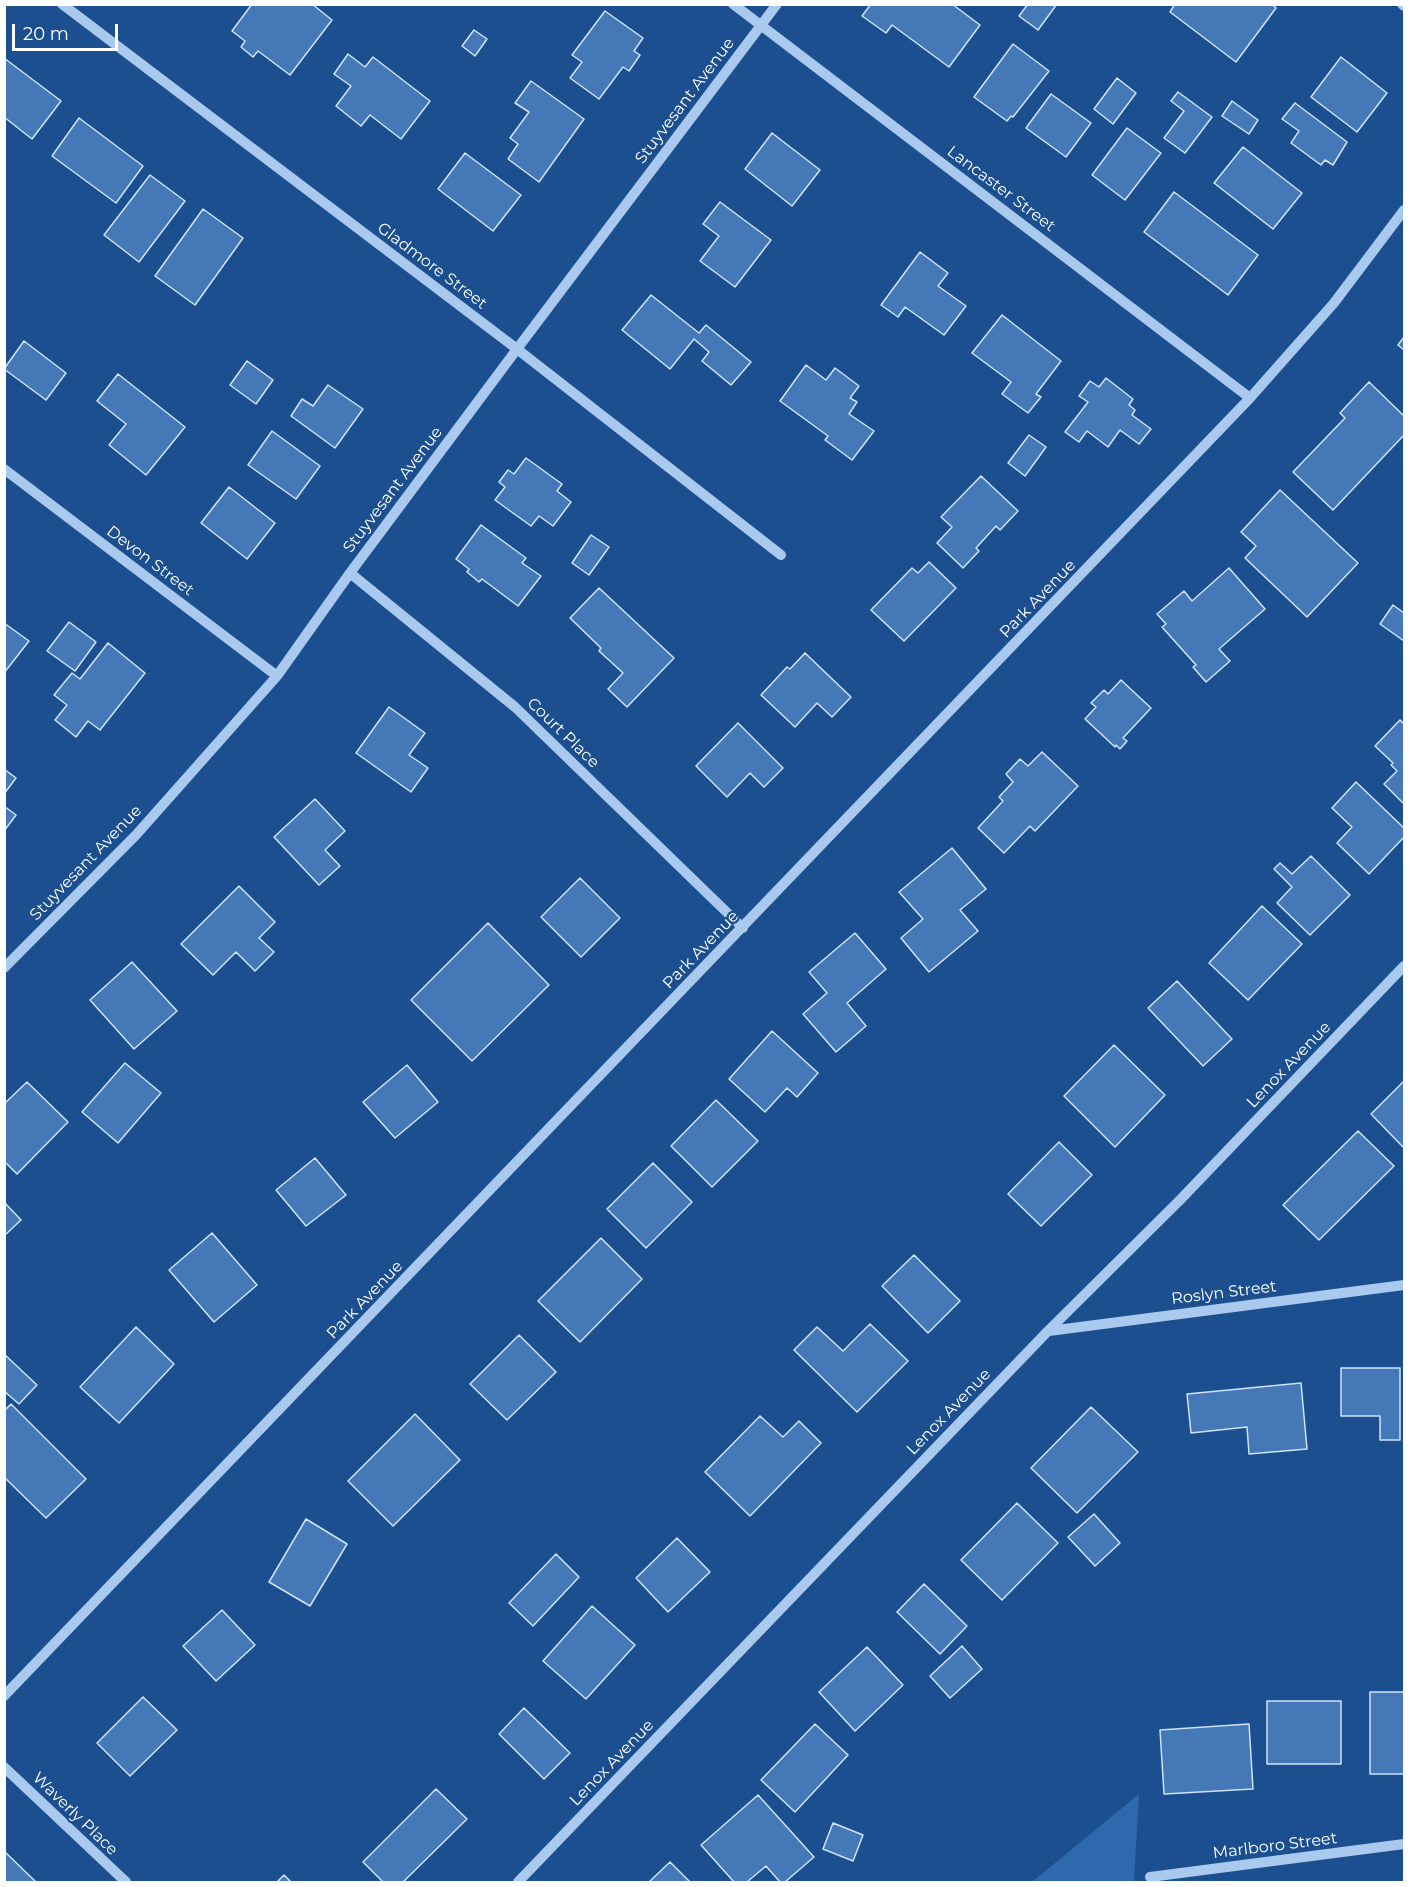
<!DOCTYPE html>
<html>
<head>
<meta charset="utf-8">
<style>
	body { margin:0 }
	#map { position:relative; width:1409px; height:1887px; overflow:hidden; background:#1b4f8f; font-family:Montserrat,sans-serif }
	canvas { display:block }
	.frame { position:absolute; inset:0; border:6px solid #fff; pointer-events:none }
	.scale { position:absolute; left:12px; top:24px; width:106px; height:27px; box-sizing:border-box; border:3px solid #fff; border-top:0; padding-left:8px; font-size:18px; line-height:21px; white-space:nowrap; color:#fff; -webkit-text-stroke:4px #1b4f8f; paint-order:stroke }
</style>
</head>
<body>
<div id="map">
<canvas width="1409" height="1887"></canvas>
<div class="frame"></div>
<div class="scale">20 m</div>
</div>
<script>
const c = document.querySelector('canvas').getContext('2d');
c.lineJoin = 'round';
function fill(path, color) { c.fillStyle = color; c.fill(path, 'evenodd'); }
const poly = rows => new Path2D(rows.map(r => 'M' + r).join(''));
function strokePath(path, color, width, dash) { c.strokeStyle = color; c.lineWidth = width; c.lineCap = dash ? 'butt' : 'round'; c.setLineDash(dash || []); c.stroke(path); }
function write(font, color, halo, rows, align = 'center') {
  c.font = font + ' Montserrat,sans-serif'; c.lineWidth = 4.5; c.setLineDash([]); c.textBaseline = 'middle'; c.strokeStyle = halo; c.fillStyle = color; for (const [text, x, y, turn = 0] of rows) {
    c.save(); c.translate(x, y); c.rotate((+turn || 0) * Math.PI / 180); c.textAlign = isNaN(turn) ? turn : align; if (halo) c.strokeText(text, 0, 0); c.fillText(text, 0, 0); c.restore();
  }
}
const green = poly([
	[1139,1794,1134,1882,1032,1882]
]);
const building = poly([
	[252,4,312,4,332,20,290,75,258,51,253,57,241,47,245,41,232,31,252,4],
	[871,4,952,4,980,25,949,67,892,25,886,33,862,16,871,4],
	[1028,4,1057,4,1038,30,1019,16,1028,4],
	[1175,4,1272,4,1276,8,1236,62,1170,12,1175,4],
	[605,11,643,38,634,51,640,55,629,71,623,67,599,99,570,78,582,62,572,55,605,11],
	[474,30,487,39,475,56,462,46,474,30],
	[1013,44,1049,71,1013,117,1011,116,1007,121,974,97,1013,44],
	[348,54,365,67,373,57,430,101,401,139,370,115,361,126,336,106,351,86,334,74,348,54],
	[1341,57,1387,93,1357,132,1311,97,1341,57],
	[4,58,61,101,32,139,4,117,4,58],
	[1117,78,1136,93,1113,124,1094,109,1117,78],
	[531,81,584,119,539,182,508,159,518,144,510,138,529,112,515,103,531,81],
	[1178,92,1212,117,1185,153,1164,138,1184,111,1171,101,1178,92],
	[1051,94,1091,123,1066,157,1026,128,1051,94],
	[1232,101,1258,120,1249,134,1222,116,1232,101],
	[1295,103,1347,142,1333,165,1325,160,1321,165,1291,143,1299,131,1282,119,1295,103],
	[79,118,143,166,116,203,52,156,79,118],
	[1127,128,1161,153,1125,200,1092,175,1127,128],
	[772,133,820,170,792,206,745,169,772,133],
	[1243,147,1302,193,1273,229,1214,183,1243,147],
	[465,153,521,195,493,231,438,189,465,153],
	[150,175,185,201,139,262,104,235,150,175],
	[1174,192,1258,255,1228,295,1144,232,1174,192],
	[720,202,771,240,735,287,700,261,719,236,703,224,720,202],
	[203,209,243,238,195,305,155,276,203,209],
	[920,252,948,273,938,286,966,306,944,335,905,307,898,317,881,305,920,252],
	[651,295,699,333,706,325,751,362,731,385,702,361,709,352,694,339,670,369,622,330,651,295],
	[1002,315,1061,361,1036,394,1041,397,1028,413,1002,394,1011,382,972,353,1002,315],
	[1404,337,1404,350,1398,345,1404,337],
	[24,341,66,373,46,400,4,369,24,341],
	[247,361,273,380,256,404,230,385,247,361],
	[806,365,826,380,835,368,859,386,850,398,857,402,849,414,874,431,852,460,825,440,828,436,780,401,806,365],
	[118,374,185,427,146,475,109,445,126,424,97,401,118,374],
	[1106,378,1133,399,1129,405,1135,410,1132,415,1151,429,1139,444,1120,430,1108,447,1087,431,1079,442,1065,432,1088,402,1079,396,1090,381,1099,387,1106,378],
	[1369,382,1404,416,1404,435,1333,510,1293,472,1345,418,1340,413,1369,382],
	[328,385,363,409,335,448,291,416,302,399,313,406,328,385],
	[272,431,320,466,296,499,248,465,272,431],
	[1029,435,1046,447,1025,476,1008,463,1029,435],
	[526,458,562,484,557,491,571,502,553,526,539,516,531,526,495,500,505,487,499,482,508,470,514,474,526,458],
	[981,476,1018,511,1000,530,996,526,976,548,979,551,963,568,937,543,952,527,941,517,981,476],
	[229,487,275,523,247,559,201,523,229,487],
	[1280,490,1358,563,1307,617,1245,558,1256,546,1241,532,1280,490],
	[481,525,526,558,522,563,541,576,518,606,482,579,479,582,467,572,469,569,456,559,481,525],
	[591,535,609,547,589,575,572,563,591,535],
	[929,562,956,588,904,641,871,610,912,568,918,573,929,562],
	[1229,568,1265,609,1219,649,1230,661,1206,682,1193,667,1196,665,1162,627,1166,624,1157,614,1184,591,1192,601,1229,568],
	[599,588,674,658,627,707,608,689,623,673,599,651,601,648,570,618,599,588],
	[1393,605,1404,613,1404,641,1380,624,1393,605],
	[69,622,96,642,75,671,47,651,69,622],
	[4,623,29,641,4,673,4,623],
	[108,643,145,673,100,730,88,721,76,737,55,720,67,705,54,695,72,673,80,679,108,643],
	[805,653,851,697,832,717,817,703,795,727,761,695,787,667,790,669,805,653],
	[1121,680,1151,708,1123,738,1127,741,1120,749,1116,745,1115,747,1085,719,1096,707,1091,703,1104,690,1108,694,1121,680],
	[389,707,425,733,409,755,428,768,411,792,356,753,389,707],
	[1400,720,1404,724,1404,804,1384,784,1397,771,1391,765,1393,763,1375,746,1400,720],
	[738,723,783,768,764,787,750,773,727,797,696,766,738,723],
	[1042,752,1078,786,1035,831,1030,826,1004,853,978,828,1003,801,999,797,1013,782,1006,774,1020,759,1028,766,1042,752],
	[4,769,16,778,4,794,4,769],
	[1356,782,1404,828,1404,837,1369,874,1337,843,1352,827,1332,808,1356,782],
	[315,799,345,831,325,850,340,866,319,885,274,837,315,799],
	[4,806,16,815,4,831,4,806],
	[952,848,986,889,960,910,978,931,929,972,901,938,923,919,899,892,952,848],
	[1311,856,1350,895,1310,935,1277,903,1292,887,1274,869,1280,863,1292,874,1311,856],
	[580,878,620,918,581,957,541,917,580,878],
	[239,886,275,922,259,938,274,952,255,971,236,952,213,975,181,944,239,886],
	[1262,906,1302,944,1248,1000,1209,963,1262,906],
	[488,923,549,985,472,1061,411,1000,488,923],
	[855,933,886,969,847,1003,866,1026,836,1052,803,1014,827,993,809,972,855,933],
	[132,962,177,1011,134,1049,90,1000,132,962],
	[1177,981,1232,1039,1203,1066,1148,1008,1177,981],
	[772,1031,818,1073,797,1097,787,1088,765,1112,729,1079,772,1031],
	[1114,1045,1165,1095,1115,1147,1064,1096,1114,1045],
	[125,1063,161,1093,118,1143,82,1112,125,1063],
	[407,1065,438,1102,395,1138,363,1102,407,1065],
	[1404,1081,1404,1145,1403,1147,1371,1114,1404,1081],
	[27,1082,68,1122,17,1174,4,1161,4,1104,27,1082],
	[716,1100,758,1141,712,1187,671,1146,716,1100],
	[1358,1131,1394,1166,1319,1240,1283,1205,1358,1131],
	[1059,1142,1092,1175,1041,1226,1008,1194,1059,1142],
	[315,1158,346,1195,306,1226,276,1190,315,1158],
	[653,1163,692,1202,646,1248,607,1209,653,1163],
	[4,1202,21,1220,4,1236,4,1202],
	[212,1233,257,1285,214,1322,169,1270,212,1233],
	[601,1238,642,1279,580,1342,538,1301,601,1238],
	[914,1255,960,1301,928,1333,882,1286,914,1255],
	[870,1324,908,1361,857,1412,794,1350,817,1327,843,1351,870,1324],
	[136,1327,174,1364,119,1423,80,1387,136,1327],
	[519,1335,556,1372,507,1420,470,1384,519,1335],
	[4,1354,37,1385,19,1404,4,1391,4,1354],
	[1341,1368,1400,1368,1400,1440,1380,1440,1380,1416,1341,1416,1341,1368],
	[1301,1383,1307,1449,1249,1454,1247,1427,1191,1433,1187,1394,1301,1383],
	[11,1404,86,1479,46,1518,4,1477,4,1411,11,1404],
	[1091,1407,1138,1452,1077,1513,1031,1468,1091,1407],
	[415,1414,460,1460,393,1526,348,1481,415,1414],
	[760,1416,783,1437,799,1421,821,1443,750,1516,705,1472,760,1416],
	[1017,1503,1058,1543,1002,1600,961,1560,1017,1503],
	[1094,1514,1120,1543,1095,1566,1068,1537,1094,1514],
	[306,1519,347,1544,310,1606,269,1582,306,1519],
	[677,1538,710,1572,668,1612,636,1578,677,1538],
	[556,1554,579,1577,533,1626,509,1603,556,1554],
	[924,1584,967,1626,940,1654,897,1612,924,1584],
	[592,1606,635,1645,586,1699,543,1661,592,1606],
	[222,1610,255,1645,216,1681,183,1646,222,1610],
	[962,1646,982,1669,950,1698,930,1676,962,1646],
	[867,1647,903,1685,855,1731,819,1692,867,1647],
	[1370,1692,1404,1692,1404,1774,1370,1774,1370,1692],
	[143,1697,177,1730,130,1776,97,1743,143,1697],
	[1267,1701,1341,1701,1341,1764,1267,1764,1267,1701],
	[524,1708,570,1753,544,1779,499,1734,524,1708],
	[815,1724,848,1755,795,1812,761,1780,815,1724],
	[1249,1724,1253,1789,1164,1794,1160,1730,1249,1724],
	[436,1789,467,1819,403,1882,383,1882,363,1862,436,1789],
	[758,1795,814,1857,785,1882,780,1882,766,1866,747,1882,734,1882,701,1845,758,1795],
	[833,1823,863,1835,853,1861,823,1849,833,1823],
	[4,1851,36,1882,4,1882,4,1851],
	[670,1862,690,1882,649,1882,670,1862],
	[284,1875,291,1882,277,1882,284,1875]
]);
const minor = poly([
	[62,4,517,349,781,555],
	[733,4,1250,398],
	[1402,4,1404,6],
	[4,469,277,676],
	[350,573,515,707,743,928],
	[4,968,136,835,277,676,350,573,517,349,777,4],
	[1049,1331,1404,1285],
	[4,1696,1250,398,1334,303,1404,210],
	[4,1767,126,1882],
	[1150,1877,1404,1844],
	[518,1882,1048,1331,1180,1200,1404,966]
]);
const streetNames = [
	["Stuyvesant Avenue",685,101,-53],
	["Lancaster Street",1001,189,37],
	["Gladmore Street",432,266,37],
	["Stuyvesant Avenue",393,490,-53],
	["Devon Street",150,561,37],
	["Park Avenue",1038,599,-46],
	["Court Place",563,733,44],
	["Stuyvesant Avenue",86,863,-46],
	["Park Avenue",701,950,-46],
	["Lenox Avenue",1289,1065,-46],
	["Roslyn Street",1224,1293,-7],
	["Park Avenue",365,1300,-46],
	["Lenox Avenue",949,1412,-46],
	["Lenox Avenue",612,1763,-46],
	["Waverly Place",75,1814,44],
	["Marlboro Street",1275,1846,-7]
];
fill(green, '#2e69ad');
fill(building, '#4478b7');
strokePath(building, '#cfe3fa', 1.5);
strokePath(minor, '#a9c9ee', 10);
write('16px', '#fff', '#1b4f8f', streetNames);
</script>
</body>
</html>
